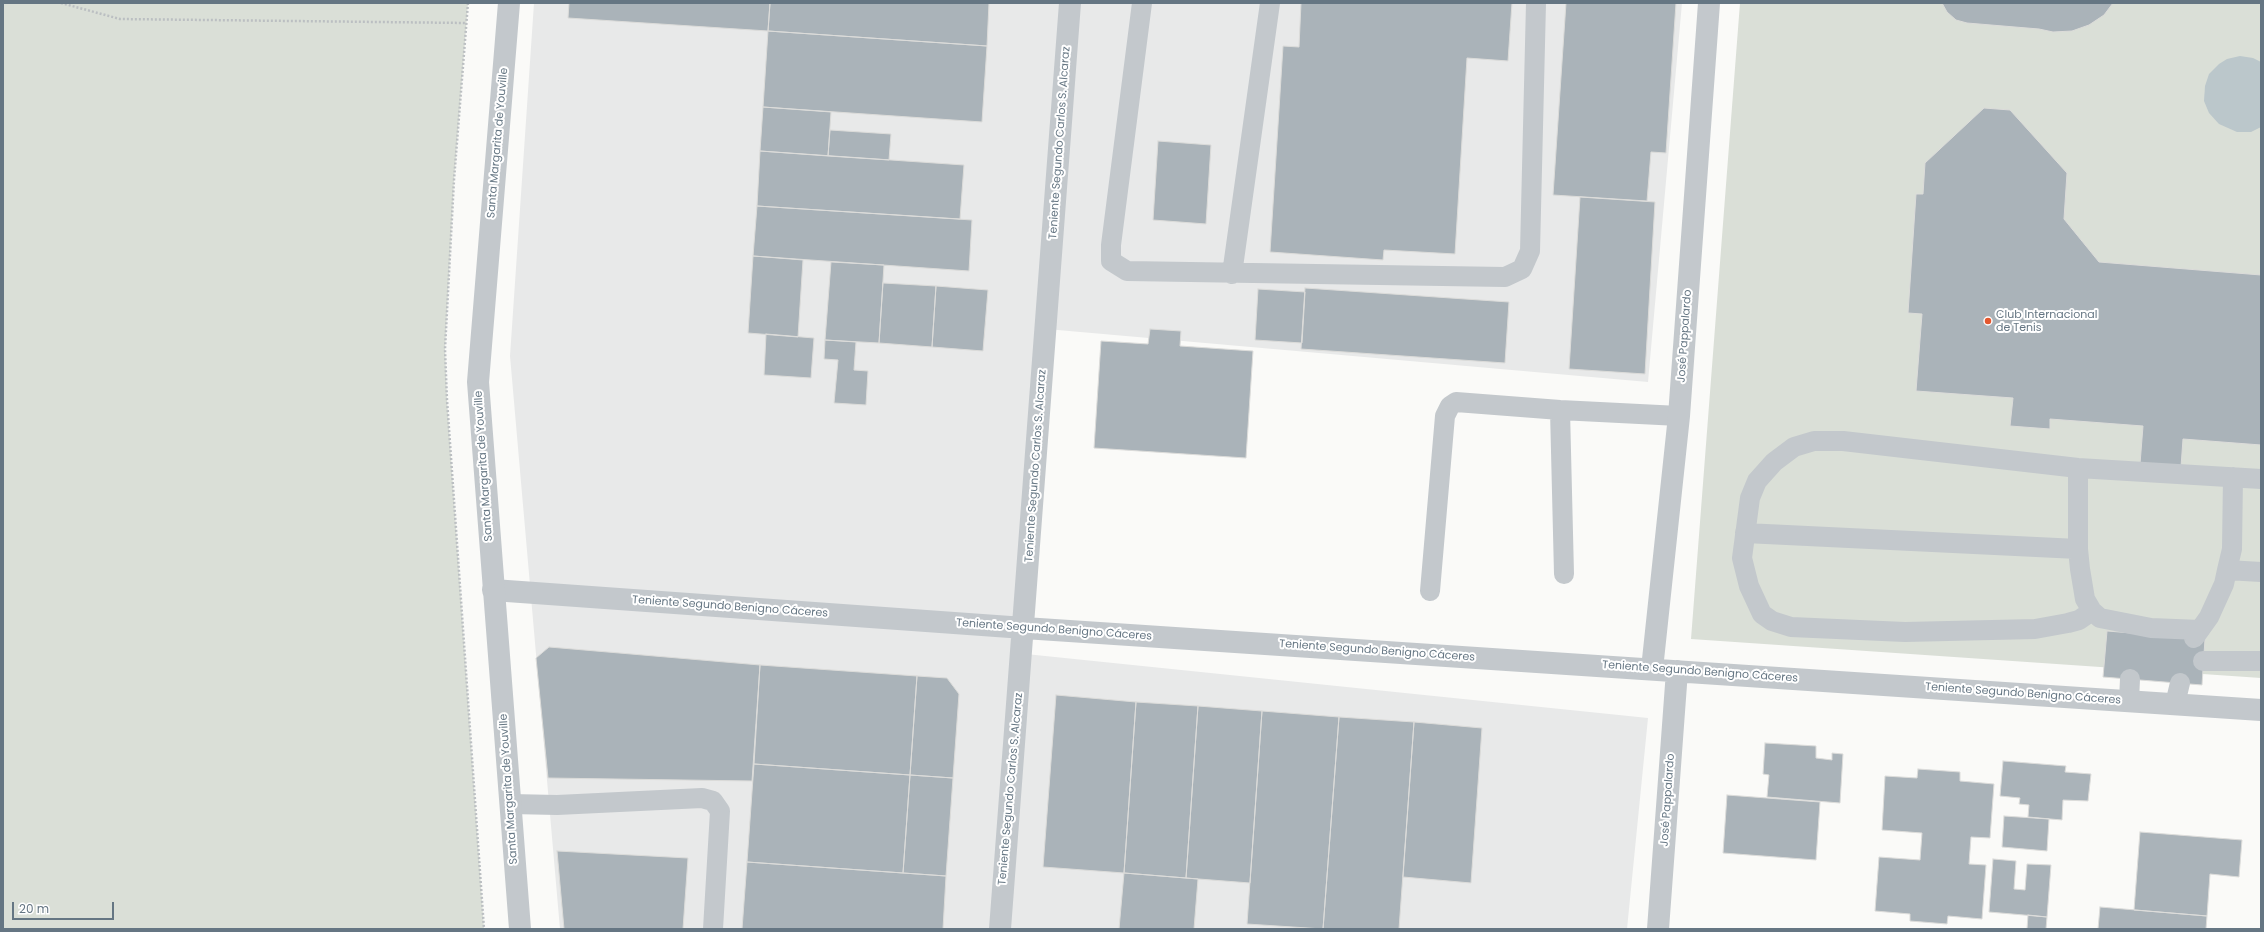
<!DOCTYPE html>
<html>
<head>
<meta charset="utf-8">
<style>
	body { margin:0 }
	#map { position:relative; width:2264px; height:932px; overflow:hidden; background:#fafaf8; font-family:Poppins,sans-serif }
	canvas { display:block }
	.frame { position:absolute; inset:0; border:4px solid #657683; pointer-events:none }
	.scale { position:absolute; left:12px; top:902px; width:102px; height:18px; box-sizing:border-box; border:2px solid #657683; border-top:0; padding-left:5px; font-size:12px; line-height:14px; white-space:nowrap; color:#657683; -webkit-text-stroke:3px #fff; paint-order:stroke }
</style>
</head>
<body>
<div id="map">
<canvas width="2264" height="932"></canvas>
<div class="frame"></div>
<div class="scale">20 m</div>
</div>
<script>
const c = document.querySelector('canvas').getContext('2d');
c.lineJoin = 'round';
function fill(path, color) { c.fillStyle = color; c.fill(path, 'evenodd'); }
const poly = rows => new Path2D(rows.map(r => 'M' + r).join(''));
function strokePath(path, color, width, dash) { c.strokeStyle = color; c.lineWidth = width; c.lineCap = dash ? 'butt' : 'round'; c.setLineDash(dash || []); c.stroke(path); }
function write(font, color, halo, rows, align = 'center') {
  c.font = font + ' Poppins,sans-serif'; c.lineWidth = 4; c.setLineDash([]); c.textBaseline = 'middle'; c.strokeStyle = halo; c.fillStyle = color; for (const [text, x, y, turn = 0] of rows) {
    c.save(); c.translate(x, y); c.rotate((+turn || 0) * Math.PI / 180); c.textAlign = isNaN(turn) ? turn : align; if (halo) c.strokeText(text, 0, 0); c.fillText(text, 0, 0); c.restore();
  }
}
const built = poly([
	[534,3,1682,3,1648,382,1035,328,1016,653,1648,718,1627,929,560,929,510,356]
]);
const green = poly([
	[3,3,468,3,454,180,445,349,447,400,484,929,3,929],
	[1740,3,2261,3,2261,678,1691,639]
]);
const water = poly([
	[2240,56,2253,58,2261,62,2261,127,2251,132,2237,132,2219,124,2209,113,2204,101,2205,86,2209,74,2219,64,2227,59]
]);
const building = poly([
	[569,3,770,3,768,31,568,18,569,3],
	[770,3,989,3,987,46,768,31,770,3],
	[1301,3,1512,3,1508,61,1467,58,1455,254,1384,250,1383,260,1270,252,1283,46,1299,47,1301,3],
	[1566,3,1676,3,1666,153,1651,152,1647,201,1553,195,1566,3],
	[1942,3,2113,3,2104,15,2089,25,2072,31,2053,32,2039,29,1967,23,1956,20,1947,12,1942,3],
	[768,31,987,46,982,122,763,107,768,31],
	[763,107,831,112,828,156,760,151,763,107],
	[1984,108,2010,110,2067,173,2064,219,2099,262,2261,275,2261,445,2183,439,2181,467,2140,464,2143,426,2050,419,2050,429,2010,426,2013,398,1916,391,1922,314,1908,313,1916,194,1923,194,1925,163,1984,108],
	[830,130,891,134,889,160,828,156,830,130],
	[1158,141,1211,145,1206,224,1153,220,1158,141],
	[760,151,964,165,960,219,757,206,760,151],
	[1580,197,1655,202,1645,374,1569,369,1580,197],
	[757,206,972,220,969,271,753,256,757,206],
	[753,256,803,260,798,337,748,333,753,256],
	[831,262,884,265,879,343,825,340,831,262],
	[883,283,936,286,932,347,879,343,883,283],
	[936,286,988,290,983,351,932,347,936,286],
	[1305,288,1509,302,1505,363,1301,349,1305,288],
	[1258,289,1305,292,1302,343,1255,340,1258,289],
	[1150,329,1181,331,1180,346,1253,351,1246,458,1094,448,1101,341,1148,344,1150,329],
	[766,334,814,338,811,378,764,375,766,334],
	[825,340,856,342,854,370,868,371,866,405,834,403,838,360,824,359,825,340],
	[2107,631,2205,639,2202,685,2103,677,2107,631],
	[549,647,760,665,752,781,548,778,536,658,549,647],
	[760,665,917,676,910,775,754,764,760,665],
	[917,676,947,678,959,694,953,778,910,775,917,676],
	[1056,695,1136,702,1124,873,1043,867,1056,695],
	[1136,702,1198,706,1186,878,1124,873,1136,702],
	[1198,706,1262,711,1250,883,1186,878,1198,706],
	[1262,711,1339,717,1323,929,1247,924,1262,711],
	[1339,717,1414,722,1399,929,1323,929,1339,717],
	[1414,722,1482,728,1471,883,1403,877,1414,722],
	[1765,743,1816,746,1816,758,1832,760,1832,753,1843,754,1840,803,1767,797,1769,775,1763,774,1765,743],
	[2003,761,2066,766,2065,772,2091,774,2088,801,2063,800,2062,820,2028,817,2029,805,2019,804,2020,798,2000,796,2003,761],
	[754,764,910,775,903,873,747,862,754,764],
	[1918,769,1960,772,1960,781,1994,784,1990,838,1971,837,1969,864,1986,865,1982,919,1948,916,1947,924,1910,921,1910,914,1875,911,1879,857,1920,860,1922,833,1882,830,1885,776,1917,778,1918,769],
	[910,775,953,778,946,876,903,873,910,775],
	[1727,795,1820,802,1816,860,1723,853,1727,795],
	[2004,816,2049,819,2047,851,2002,847,2004,816],
	[2140,832,2242,840,2239,877,2210,874,2207,916,2134,910,2140,832],
	[557,851,688,858,683,929,564,929,557,851],
	[1993,859,2016,861,2014,889,2025,890,2027,864,2051,865,2047,917,1989,912,1993,859],
	[747,862,946,876,943,929,742,929,747,862],
	[1124,873,1198,879,1194,929,1119,929,1124,873],
	[2100,907,2207,916,2206,929,2098,929,2100,907],
	[2028,915,2047,917,2046,929,2027,929,2028,915]
]);
const path = poly([
	[61,3,120,19,466,23],
	[468,3,454,180,445,349,447,400,484,929]
]);
const service = poly([
	[1142,3,1111,245,1111,261,1127,271,1505,277,1522,269,1530,251,1536,3],
	[1232,274,1270,3],
	[1560,410,1564,574],
	[2078,468,2078,549,2080,569,2085,599,2092,611,2100,618,2151,628,2200,630],
	[1745,533,2078,549],
	[2227,570,2261,572],
	[1430,591,1445,416,1450,406,1456,402,1560,410,1679,416],
	[2092,611,2079,620,2068,623,2035,629,1905,632,1791,627,1772,621,1762,614,1749,586,1742,558,1750,498,1757,481,1774,462,1794,447,1814,441,1843,441,2078,468,2261,479],
	[2194,638,2209,617,2224,584,2227,570,2232,549,2233,477],
	[2203,661,2261,661],
	[2129,701,2130,679],
	[2175,704,2180,683],
	[511,804,557,805,702,798,713,801,720,811,713,929]
]);
const minor = poly([
	[493,590,1024,628,2261,710],
	[1652,669,1679,416,1709,3],
	[1000,929,1070,3],
	[1658,929,1677,671]
]);
const tertiary = poly([
	[509,3,478,382,520,929]
]);
const markers = [
	[1988,321,4,"#e4572e"]
];
const streetNames = [
	["Santa Margarita de Youville",498,143,-85],
	["Teniente Segundo Carlos S. Alcaraz",1060,143,-86],
	["José Pappalardo",1685,336,-86],
	["Santa Margarita de Youville",484,466,-94],
	["Teniente Segundo Carlos S. Alcaraz",1036,466,-86],
	["Teniente Segundo Benigno Cáceres",730,607,4],
	["Teniente Segundo Benigno Cáceres",1054,630,4],
	["Teniente Segundo Benigno Cáceres",1377,651,4],
	["Teniente Segundo Benigno Cáceres",1700,672,4],
	["Teniente Segundo Benigno Cáceres",2023,694,4],
	["Santa Margarita de Youville",509,789,-94],
	["Teniente Segundo Carlos S. Alcaraz",1011,789,-85],
	["José Pappalardo",1668,800,-86]
];
const poiNames = [
	["Club Internacional",1996,315],
	["de Tenis",1996,328]
];
fill(built, '#e8e9e9');
fill(green, '#dadfd7');
fill(water, '#bbc7cb');
fill(building, '#aab3b9');
strokePath(building, '#dcdcda', 1);
strokePath(path, '#bbbfc2', 2.5, [2, 2]);
strokePath(service, '#c3c8cc', 20);
strokePath(minor, '#c3c8cc', 22);
strokePath(tertiary, '#c3c8cc', 22);
for (const [x, y, r, color] of markers) { const dot = new Path2D(); dot.arc(x, y, r, 0, 2 * Math.PI); c.fillStyle = color; c.fill(dot); strokePath(dot, '#fff', 1.5); }
write('11px', '#657683', '#fff', streetNames);
write('11px', '#657683', '#fff', poiNames, 'left');
</script>
</body>
</html>
